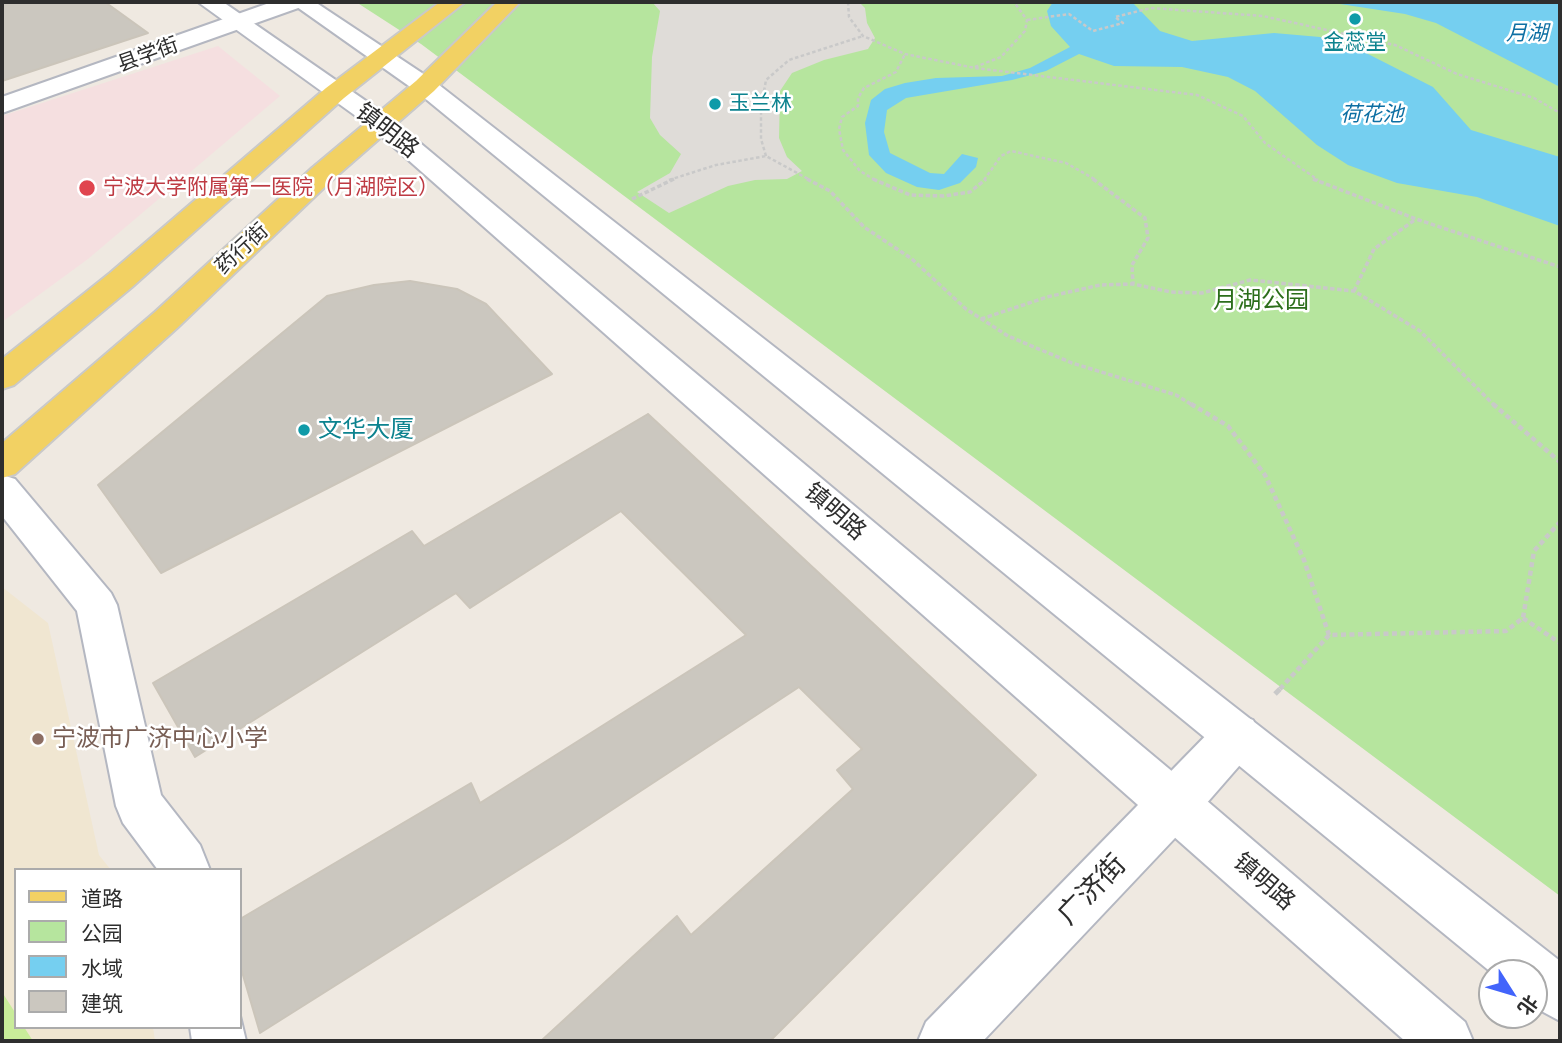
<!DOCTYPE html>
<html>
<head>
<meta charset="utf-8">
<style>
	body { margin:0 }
	#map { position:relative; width:1562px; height:1043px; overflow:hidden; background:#efe9e1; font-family:Raleway,"Noto Sans SC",sans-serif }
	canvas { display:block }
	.frame { position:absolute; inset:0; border:4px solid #2e2e2e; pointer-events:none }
	.legend { position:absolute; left:14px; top:868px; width:228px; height:161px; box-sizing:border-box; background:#fff; border:2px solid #ababab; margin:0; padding:9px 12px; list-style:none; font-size:21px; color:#2e2e2e }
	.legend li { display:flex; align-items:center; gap:14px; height:35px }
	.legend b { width:35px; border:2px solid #ababab }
	.north { position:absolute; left:1478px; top:959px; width:70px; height:70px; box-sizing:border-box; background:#fff; border:2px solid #ababab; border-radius:50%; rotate:127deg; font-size:19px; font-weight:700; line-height:28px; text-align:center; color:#2e2e2e }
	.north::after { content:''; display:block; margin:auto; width:24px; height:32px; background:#4264fb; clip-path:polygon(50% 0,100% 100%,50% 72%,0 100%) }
</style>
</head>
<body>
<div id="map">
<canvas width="1562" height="1043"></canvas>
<div class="frame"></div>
<ul class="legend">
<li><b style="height:9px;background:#f2d163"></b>道路</li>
<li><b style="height:19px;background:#b6e59e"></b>公园</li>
<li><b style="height:19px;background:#75cff0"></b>水域</li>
<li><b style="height:19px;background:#cbc7bf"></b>建筑</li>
</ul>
<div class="north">北</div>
</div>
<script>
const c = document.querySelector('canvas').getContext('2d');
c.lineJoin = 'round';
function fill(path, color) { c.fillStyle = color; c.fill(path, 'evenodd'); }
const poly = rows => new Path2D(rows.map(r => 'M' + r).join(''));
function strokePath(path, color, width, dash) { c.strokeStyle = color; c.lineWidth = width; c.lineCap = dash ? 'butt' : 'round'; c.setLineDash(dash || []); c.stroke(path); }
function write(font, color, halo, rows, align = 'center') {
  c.font = font + ' Raleway,"Noto Sans SC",sans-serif'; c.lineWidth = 5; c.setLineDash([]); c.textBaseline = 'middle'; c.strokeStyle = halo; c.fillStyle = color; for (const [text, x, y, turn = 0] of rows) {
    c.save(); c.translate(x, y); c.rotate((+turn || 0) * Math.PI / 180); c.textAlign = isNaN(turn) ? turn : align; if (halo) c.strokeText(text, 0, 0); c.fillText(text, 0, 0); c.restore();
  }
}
const education = poly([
	[2,587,48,623,99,855,111,870,16,870,16,1027,153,1027,155,1041,2,1041]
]);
const medical = poly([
	[218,46,280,96,88,259,2,322,2,116]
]);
const green = poly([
	[356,2,1560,2,1560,896,421,44]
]);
const pitch = poly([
	[2,992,16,1014,16,1027,24,1027,33,1041,2,1041]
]);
const plaza = poly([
	[652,2,859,2,865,8,867,23,875,38,868,49,824,60,792,73,780,91,779,138,787,157,802,171,787,179,755,180,728,186,669,213,637,192,670,173,681,154,660,135,650,118,652,57,660,11]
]);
const water = poly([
	[1053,2,1132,2,1160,31,1192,41,1274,33,1320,37,1366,53,1433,87,1471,130,1560,157,1560,226,1477,197,1397,183,1348,165,1317,145,1255,91,1228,77,1182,67,1114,66,1079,54,1046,71,1012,80,906,98,887,110,884,132,890,153,930,173,944,174,962,154,978,158,976,167,960,183,939,190,917,187,886,173,869,155,865,123,871,100,885,89,905,83,936,78,1002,76,1030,68,1070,47,1051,26,1047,11],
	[1327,2,1560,2,1560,87,1436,23,1405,14]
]);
const building = poly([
	[2,2,105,2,148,33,2,81,2,2],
	[410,281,457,289,486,304,552,374,161,573,98,485,327,296,374,285,410,281],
	[648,414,1036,775,770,1041,541,1041,677,916,691,935,853,789,837,770,862,749,799,687,566,840,260,1033,240,965,240,919,471,783,480,803,746,635,621,511,470,608,456,593,195,757,153,683,412,531,424,546,648,414]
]);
const pathFar3 = poly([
	[848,2,849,17,863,36,905,54,975,68,1197,95,1243,116,1265,143,1318,180],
	[1027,20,1069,14,1093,31,1123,23,1115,17,1151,8,1263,16,1395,45,1457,74,1534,98,1560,113],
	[975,67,1001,57,1025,31,1027,20,1014,2],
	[766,156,761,139,761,109,766,80,789,60,863,36],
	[669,180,716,165,766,156,810,180],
	[875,180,860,171,843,150,839,129,842,117,858,106,858,98,864,88,896,72,905,54],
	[984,180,1001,156,1011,151,1066,163,1096,180]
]);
const pathFar2 = poly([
	[807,179,830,191,864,227,912,259,966,309,1008,336,1072,363,1176,395,1194,406],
	[873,179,910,195,944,196,970,192,986,179],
	[1093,179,1145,218,1148,238,1132,265,1133,284],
	[1313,179,1416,219,1560,267],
	[632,199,674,179],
	[1354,291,1374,249,1416,219],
	[981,319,1047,297,1100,285,1133,284,1171,292,1202,293,1250,280,1354,291,1420,331,1495,406]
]);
const pathFar1 = poly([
	[1191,404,1228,426,1265,475,1304,560,1329,635,1506,631,1523,618,1534,551,1560,522],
	[1493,404,1560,462],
	[1523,618,1560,643],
	[1280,689,1329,635]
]);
const path = poly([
	[1275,694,1282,687]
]);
const minor = poly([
	[2,475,15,479,111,593,117,605,161,795,200,845,210,870,158,870,123,823,116,806,77,611,2,516,2,475],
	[1237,714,1253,720,1260,735,1253,750,1192,820,983,1041,918,1041,926,1022,1221,720,1237,714],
	[240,1016,246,1041,192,1041,190,1027,240,1027,240,1016]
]);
const tertiary = poly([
	[272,2,304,2,301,7,2,113,2,97,272,2]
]);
const secondary = poly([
	[198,2,223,2,389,117,1192,788,1465,1022,1473,1041,1405,1041,371,127,198,2],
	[290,2,315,2,434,81,1560,961,1560,1021,1534,1007,1534,973,1492,973,416,91,290,2]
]);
const primary = poly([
	[440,2,465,2,344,98,132,287,14,385,2,389,2,359,110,273,326,88,440,2],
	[497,2,520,2,434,91,332,180,177,328,15,474,2,478,2,443,155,312,312,168,416,81,497,2]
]);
const markers = [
	[1355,19,7,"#0f9aa8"],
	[715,104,7,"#0f9aa8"],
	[87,188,9,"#e0444e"],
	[304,430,7,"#0f9aa8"],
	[38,739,7,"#8d6e63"]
];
const farWaternames = [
	["月湖",1527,34],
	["荷花池",1372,115]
];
const farCulturenames = [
	["金蕊堂",1355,43],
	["玉兰林",729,104,"left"]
];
const farStreetnames = [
	["县学街",148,55,-20],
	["药行街",242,249,-43]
];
const farHealthnames = [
	["宁波大学附属第一医院（月湖院区）",103,188]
];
const streetNames = [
	["镇明路",387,131,38],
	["镇明路",835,512,41],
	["镇明路",1264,882,41]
];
const parkNames = [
	["月湖公园",1261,301]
];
const cultureNames = [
	["文华大厦",318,430]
];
const educationNames = [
	["宁波市广济中心小学",52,739]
];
const nearStreetnames = [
	["广济街",1092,890,-46]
];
fill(education, '#f0e6d1');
fill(medical, '#f5dfe0');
fill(green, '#b6e59e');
fill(pitch, '#c9ec9a');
fill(plaza, '#dfdcd8');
fill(water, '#75cff0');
fill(building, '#cbc7bf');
strokePath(building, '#cbc5ba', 2);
strokePath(minor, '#b4b7c1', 4);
strokePath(tertiary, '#b4b7c1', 4);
strokePath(secondary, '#b4b7c1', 4);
strokePath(primary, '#c9c9c9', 4);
strokePath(pathFar3, '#c9c9c9', 2.5, [3.5, 2.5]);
strokePath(pathFar2, '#c9c9c9', 3.5, [4.5, 2.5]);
strokePath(pathFar1, '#c9c9c9', 4.5, [5, 3.5]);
strokePath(path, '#c9c9c9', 5, [7, 4.5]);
fill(minor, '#fff');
fill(tertiary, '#fff');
fill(secondary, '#fff');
fill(primary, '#f2d163');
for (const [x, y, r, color] of markers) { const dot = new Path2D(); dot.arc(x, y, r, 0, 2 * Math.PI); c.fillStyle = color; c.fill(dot); strokePath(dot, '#fff', 2.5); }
write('italic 21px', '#0d6fa3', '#fff', farWaternames);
write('21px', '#0d838f', '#fff', farCulturenames);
write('21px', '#2e2e2e', '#fff', farStreetnames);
write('21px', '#be3a42', '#fff', farHealthnames, 'left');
write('24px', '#2e2e2e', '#fff', streetNames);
write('24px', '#2c6e1b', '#fff', parkNames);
write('24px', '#0d838f', '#fff', cultureNames, 'left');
write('24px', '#785e54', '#fff', educationNames, 'left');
write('28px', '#2e2e2e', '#fff', nearStreetnames);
</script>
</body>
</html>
